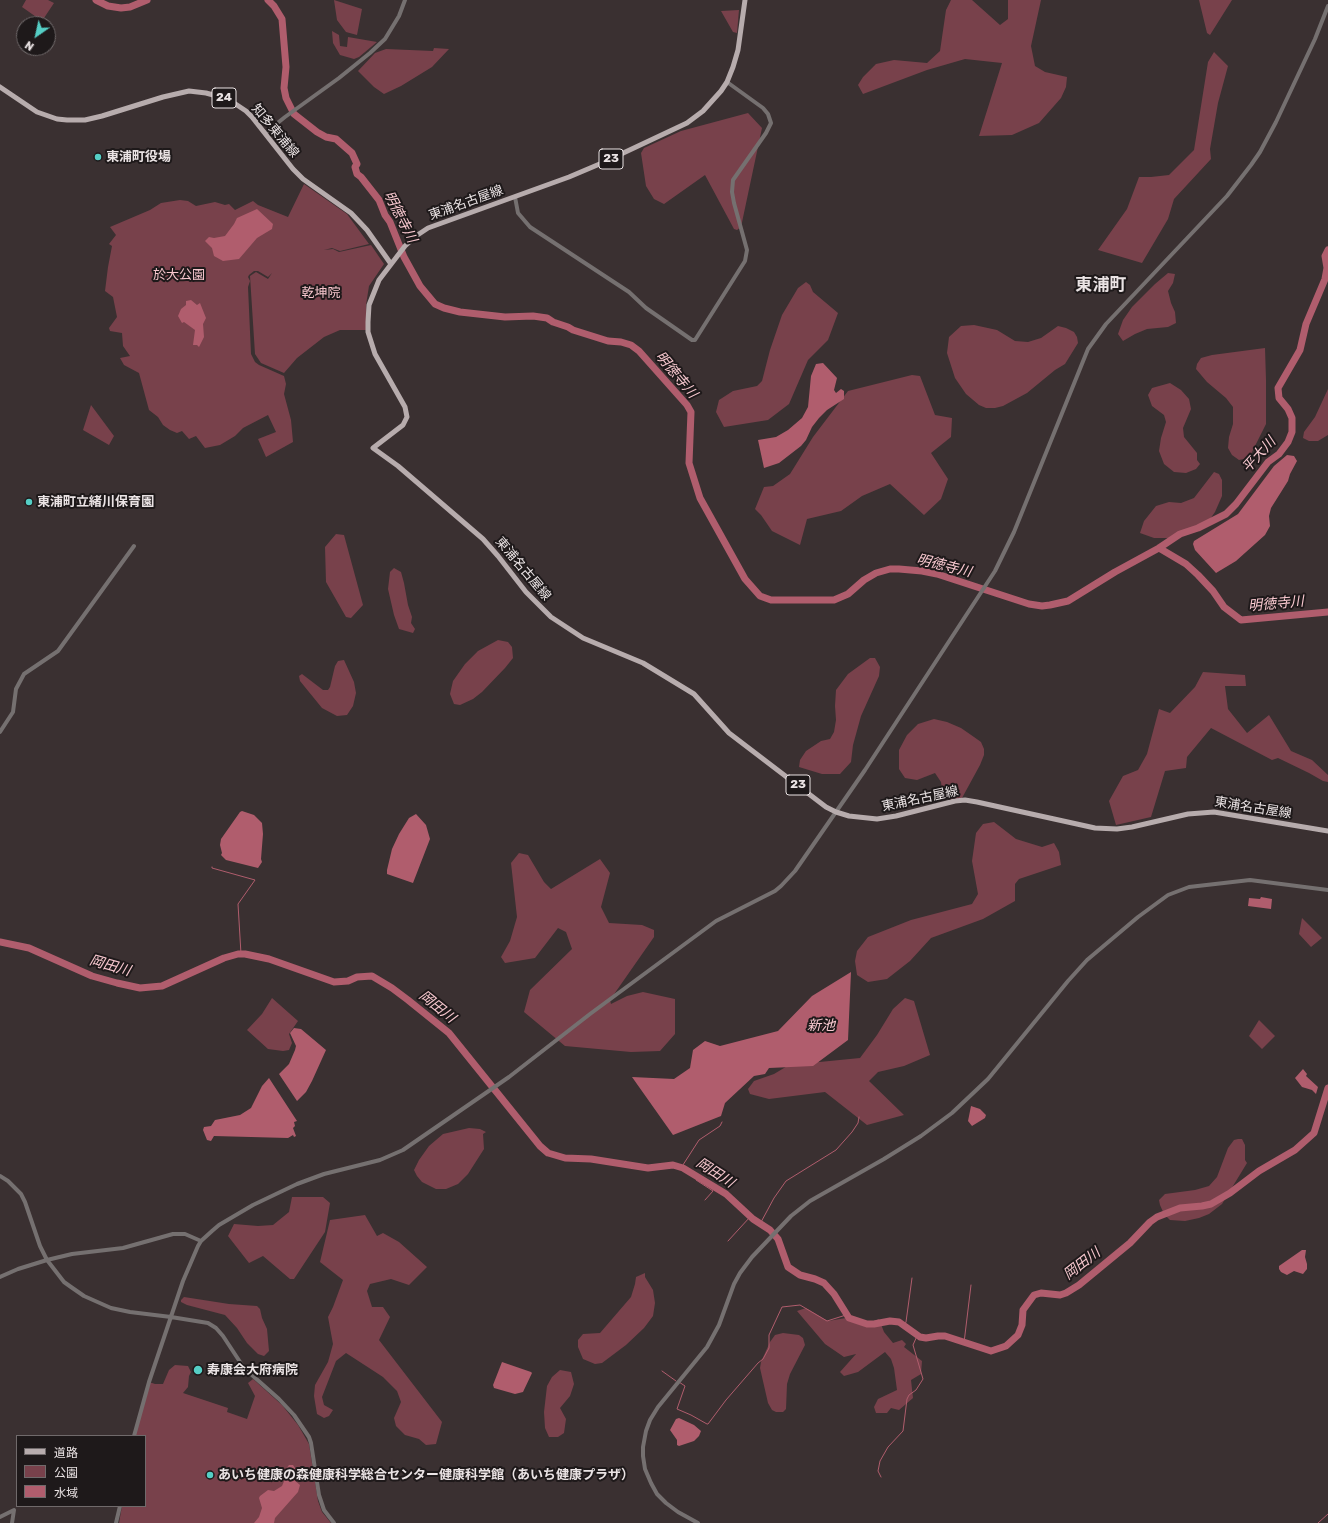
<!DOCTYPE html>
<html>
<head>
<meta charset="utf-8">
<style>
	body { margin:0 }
	#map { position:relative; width:1328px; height:1523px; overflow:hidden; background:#3a3031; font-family:Rubik,"Noto Sans JP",sans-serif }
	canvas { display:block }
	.legend { position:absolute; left:16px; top:1435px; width:130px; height:72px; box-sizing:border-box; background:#1e191a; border:1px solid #706a6b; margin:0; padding:5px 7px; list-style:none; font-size:12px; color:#eae3e4 }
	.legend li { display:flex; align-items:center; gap:8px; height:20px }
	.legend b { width:20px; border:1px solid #706a6b }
	.north { position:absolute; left:16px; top:16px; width:40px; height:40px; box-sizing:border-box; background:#1e191a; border:1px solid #706a6b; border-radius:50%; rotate:214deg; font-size:11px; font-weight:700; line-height:16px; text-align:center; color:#eae3e4 }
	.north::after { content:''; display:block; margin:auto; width:14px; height:18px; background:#55cec5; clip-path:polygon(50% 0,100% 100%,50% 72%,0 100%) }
</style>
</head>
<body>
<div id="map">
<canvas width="1328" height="1523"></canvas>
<ul class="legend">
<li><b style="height:5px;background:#b7acad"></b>道路</li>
<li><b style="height:11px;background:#78414b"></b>公園</li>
<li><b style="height:11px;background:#b05d6d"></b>水域</li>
</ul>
<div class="north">N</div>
</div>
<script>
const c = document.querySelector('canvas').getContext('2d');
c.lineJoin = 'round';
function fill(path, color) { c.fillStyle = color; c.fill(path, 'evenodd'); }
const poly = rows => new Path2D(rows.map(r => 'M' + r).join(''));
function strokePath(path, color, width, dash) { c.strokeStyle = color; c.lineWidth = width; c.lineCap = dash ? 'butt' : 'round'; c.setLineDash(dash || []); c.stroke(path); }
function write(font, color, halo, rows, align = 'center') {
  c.font = font + ' Rubik,"Noto Sans JP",sans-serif'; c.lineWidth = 4; c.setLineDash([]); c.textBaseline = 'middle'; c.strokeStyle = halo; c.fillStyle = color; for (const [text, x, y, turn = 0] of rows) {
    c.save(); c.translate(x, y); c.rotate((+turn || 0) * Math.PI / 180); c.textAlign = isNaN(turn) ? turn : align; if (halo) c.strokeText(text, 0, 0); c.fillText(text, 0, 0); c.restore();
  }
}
const green = poly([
	[26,0,48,0,54,3,42,21,22,7],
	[334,0,362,9,357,35,346,32,337,20],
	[951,0,972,0,1000,25,1008,19,1008,0,1041,0,1031,46,1035,66,1045,72,1067,77,1066,87,1061,98,1039,123,1012,135,979,136,1002,63,965,59,927,70,863,94,858,85,863,77,876,64,894,60,927,63,940,51,946,10],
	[1199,0,1232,0,1210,35,1207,33],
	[739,10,737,33,733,32,721,11],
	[332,31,339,35,340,46,347,47,348,37,377,42,359,57,354,59,340,55,333,43],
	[434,48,449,49,432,67,401,86,384,94,374,87,358,71,375,53,386,49,433,51],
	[1214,52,1228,66,1218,103,1210,149,1211,159,1174,199,1168,219,1142,263,1098,250,1127,209,1139,177,1151,177,1169,175,1194,150,1208,62],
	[748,113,762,128,741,227,737,230,734,229,705,175,664,204,654,199,646,186,641,153,644,148,681,131],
	[304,184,347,214,369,244,340,251,332,248,324,250,333,249,339,252,371,245,384,264,369,286,366,305,368,330,340,330,324,337,297,358,284,373,261,363,255,354,250,276,256,272,268,279,272,273,268,277,258,271,254,271,249,275,248,277,250,281,248,287,251,354,255,362,259,365,284,376,286,384,284,394,291,420,293,442,266,457,258,439,276,432,268,415,243,428,235,436,220,445,205,448,196,436,189,439,182,431,177,433,170,430,163,425,158,417,149,410,139,373,124,365,120,358,130,356,123,346,122,333,110,331,109,328,117,317,113,297,105,291,108,267,112,246,109,244,116,235,110,227,150,210,161,203,180,200,188,201,196,206,215,202,225,205,229,204,235,210,253,201,258,205,288,217],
	[1168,273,1175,274,1173,283,1168,291,1171,303,1175,312,1176,323,1168,327,1147,329,1135,334,1123,341,1118,334,1123,320,1132,307,1155,284],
	[806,282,810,285,813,292,838,313,828,340,808,360,789,404,768,420,724,427,716,412,719,400,733,391,757,386,762,381,770,350,782,315,798,288],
	[974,325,997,330,1015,341,1028,342,1041,338,1058,326,1066,328,1074,332,1077,337,1078,343,1065,364,1055,370,1027,393,1003,406,995,408,986,408,979,405,966,394,955,378,947,353,949,337,961,326],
	[1265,348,1266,380,1266,424,1249,458,1239,460,1232,455,1228,448,1229,437,1233,424,1233,407,1226,398,1207,382,1196,369,1197,364,1201,358,1212,355],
	[912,375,920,376,935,415,952,418,951,437,931,453,948,479,941,499,924,515,890,484,862,496,841,511,807,519,800,545,772,531,761,515,755,509,764,487,773,486,790,474,813,437,848,391],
	[1170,383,1181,390,1189,399,1191,409,1183,428,1184,437,1197,453,1197,460,1200,464,1196,469,1186,473,1174,472,1164,464,1159,451,1161,438,1166,422,1164,415,1152,406,1148,395,1152,388],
	[1328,389,1328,435,1318,441,1309,441,1303,438,1304,432,1315,417],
	[91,405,114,436,109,445,83,430],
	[1214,472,1219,474,1222,480,1222,496,1215,512,1208,522,1193,532,1173,538,1154,538,1140,533,1144,521,1156,506,1169,502,1181,503,1194,498],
	[336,534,344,535,363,605,351,618,346,617,326,582,325,547],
	[394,568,401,572,404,583,408,605,412,617,411,623,415,629,413,633,399,629,394,615,388,589,390,572],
	[498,640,508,642,512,647,513,658,505,668,482,692,473,699,460,705,454,704,450,694,453,681,465,664,478,651],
	[870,658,875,658,880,667,879,676,861,716,853,745,851,762,840,774,822,774,799,767,800,760,806,751,821,741,830,739,834,732,836,720,835,706,836,690,848,674],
	[344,660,354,682,356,693,353,706,347,715,337,716,322,708,300,681,299,676,302,674,323,690,328,690,330,687,335,666,338,661],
	[1203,672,1245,675,1246,686,1225,686,1228,709,1247,733,1269,715,1291,751,1312,760,1328,775,1328,782,1323,781,1309,773,1278,758,1272,760,1211,728,1187,757,1186,768,1165,771,1151,817,1116,825,1109,801,1123,776,1138,770,1147,754,1159,709,1170,713,1195,687],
	[934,719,947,722,961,728,974,737,981,742,984,749,984,755,980,765,962,798,951,800,943,796,941,782,935,773,917,780,905,778,899,769,899,750,907,735,918,724],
	[994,822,1016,839,1042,847,1054,843,1059,852,1061,865,1019,879,1015,884,1015,901,983,919,931,938,910,961,887,979,868,982,857,975,855,961,857,951,868,937,911,920,972,904,978,894,972,861,976,833,983,824],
	[519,853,528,855,544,882,551,889,600,859,610,873,601,907,609,923,642,925,654,930,654,937,610,1000,611,1004,627,996,643,992,675,999,675,1034,660,1051,631,1052,565,1046,524,1012,530,990,572,949,566,932,558,928,535,958,505,963,501,957,510,941,517,917,511,863],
	[1302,918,1322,938,1311,947,1299,934],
	[272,998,298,1021,289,1034,292,1043,289,1050,283,1051,268,1049,247,1030,262,1014],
	[905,998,914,1001,930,1055,904,1066,878,1072,869,1081,904,1115,867,1125,825,1092,769,1099,750,1094,748,1089,754,1081,774,1074,789,1065,860,1058,877,1035,893,1009],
	[1259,1020,1275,1036,1262,1049,1249,1036],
	[469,1128,480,1129,486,1132,483,1134,484,1149,468,1174,458,1184,446,1189,436,1189,422,1182,417,1176,414,1170,419,1160,429,1146,443,1134],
	[1238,1139,1242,1139,1245,1145,1245,1160,1247,1163,1222,1204,1209,1214,1199,1218,1185,1221,1170,1220,1164,1214,1160,1205,1159,1200,1165,1194,1195,1190,1209,1186,1217,1177,1228,1148,1234,1140],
	[292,1197,323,1197,330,1203,325,1232,294,1279,290,1279,263,1256,249,1263,228,1236,234,1224,258,1226,273,1225,289,1212],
	[365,1215,377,1236,383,1233,399,1242,427,1267,409,1285,391,1279,370,1284,367,1291,372,1307,383,1307,390,1317,379,1340,442,1422,436,1444,426,1445,419,1439,405,1435,396,1426,394,1418,401,1402,397,1391,383,1377,346,1353,336,1361,322,1397,324,1405,333,1410,329,1416,324,1418,317,1414,314,1396,315,1385,328,1362,333,1344,328,1317,333,1307,343,1280,320,1262,330,1220],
	[645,1273,645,1277,653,1290,655,1303,653,1316,644,1328,626,1345,602,1363,595,1364,583,1359,578,1347,578,1340,583,1334,600,1333,631,1297,635,1284,636,1277],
	[184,1297,229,1304,257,1306,260,1309,262,1318,267,1329,269,1351,264,1356,258,1354,247,1343,237,1328,225,1315,187,1305,181,1302,181,1300],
	[806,1308,828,1321,846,1318,863,1325,879,1319,884,1332,893,1343,902,1340,906,1344,904,1347,922,1361,921,1374,911,1380,913,1398,899,1410,891,1408,887,1413,876,1413,874,1407,878,1399,897,1390,894,1368,891,1359,885,1352,858,1372,844,1376,840,1372,856,1354,844,1357,825,1344,797,1311],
	[783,1333,799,1335,803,1338,805,1345,790,1374,787,1384,786,1409,783,1412,776,1412,772,1410,768,1403,760,1368,761,1362,770,1342,775,1335],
	[175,1365,188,1366,191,1372,189,1376,188,1387,183,1393,228,1408,227,1412,247,1419,255,1396,248,1383,253,1379,282,1405,298,1425,309,1444,318,1501,322,1512,331,1523,119,1523,122,1506,145,1506,145,1436,134,1436,149,1382,155,1384,163,1384,169,1370],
	[560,1370,571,1372,574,1384,570,1396,560,1408,566,1419,564,1433,558,1437,549,1437,545,1428,544,1412,547,1386,552,1377]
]);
const water = poly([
	[257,209,273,224,272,229,257,238,239,259,223,261,214,256,212,248,205,241,209,237,214,238,225,236,234,224,237,218],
	[191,300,197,305,200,303,206,318,203,324,204,337,199,347,197,345,193,345,195,330,184,322,182,323,178,316,181,309,186,305,186,301],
	[823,363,837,378,834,390,836,393,841,389,844,391,844,399,827,410,819,418,812,427,806,440,801,446,779,463,764,468,758,440,776,437,788,430,802,418,808,407,811,376,816,364],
	[1287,455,1294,456,1297,461,1290,474,1288,481,1271,508,1269,516,1270,526,1265,535,1236,561,1216,573,1195,550,1193,544,1194,541,1238,514,1274,466],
	[242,811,254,815,262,823,263,834,261,859,262,862,258,868,226,860,221,855,222,853,220,845,221,839,240,812],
	[416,814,426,825,430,839,413,883,387,874,387,870,392,849,399,834,409,818],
	[1261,897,1272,899,1271,909,1248,906,1249,898,1260,899],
	[851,972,848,1040,813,1066,769,1068,765,1074,754,1076,725,1103,721,1116,673,1135,632,1077,674,1079,690,1068,693,1050,705,1041,720,1046,778,1031,812,996],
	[294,1028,301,1029,326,1050,312,1081,306,1092,297,1101,279,1074,289,1064,295,1050,296,1046,290,1033],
	[1303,1069,1307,1074,1306,1076,1318,1087,1316,1094,1312,1090,1302,1087,1295,1078],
	[269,1078,297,1121,294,1122,295,1126,293,1128,296,1136,294,1137,293,1135,288,1138,214,1136,211,1141,207,1140,203,1130,204,1127,211,1126,215,1120,240,1115,251,1108,262,1086],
	[971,1106,980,1109,986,1115,985,1118,972,1126,968,1121],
	[1302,1250,1306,1250,1305,1257,1307,1264,1307,1269,1303,1274,1294,1271,1287,1275,1281,1272,1279,1269,1279,1266],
	[502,1362,531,1372,532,1373,523,1392,515,1394,494,1388,493,1385],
	[679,1418,694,1425,701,1431,699,1436,694,1441,679,1446,677,1445,677,1440,670,1430,676,1419],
	[289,1465,293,1465,297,1471,293,1479,300,1485,298,1492,275,1518,274,1523,254,1523,259,1517,262,1508,259,1498,260,1496,268,1490,274,1491,282,1486,285,1479,283,1470,286,1469]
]);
const stream = poly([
	[212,867,212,868,255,880,238,904,241,954],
	[681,1168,699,1140,720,1126,722,1122],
	[698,1177,696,1180,713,1191,705,1200],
	[760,1224,774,1198,786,1181,836,1150,852,1132,858,1123,859,1117],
	[728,1241,750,1217],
	[904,1326,906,1322,912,1278],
	[964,1343,971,1285],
	[662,1371,676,1381],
	[679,1382,685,1386,677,1409,691,1415,707,1424,708,1424,726,1400,758,1363,763,1359,769,1348,769,1335,782,1307,800,1305,827,1321,846,1315],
	[881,1477,878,1471,880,1461,888,1447,903,1431,907,1399,909,1395,916,1390,923,1379,913,1345,917,1336],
	[1318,1523,1328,1514]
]);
const river = poly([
	[96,0,108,6,121,8,130,7,147,0],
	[268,0,274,6,282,19,286,67,284,88,286,98,294,114,317,132,326,137,336,139,352,153,357,164,355,167,357,174,361,177,379,200,385,215,390,222,404,257,420,286,435,304,444,308,460,312,505,317,533,316,547,318,553,322,568,327,573,330,608,341,621,342,631,345,639,351,687,405,691,412,689,463,700,498,745,579,760,596,771,600,834,600,848,594,864,580,876,573,890,569,899,569,922,571,937,574,1029,604,1042,606,1050,605,1068,601,1115,572,1159,548,1180,534,1198,528,1226,514,1236,504,1268,462,1279,454,1288,442,1292,432,1292,418,1288,409,1279,398,1278,388,1300,350,1306,324,1325,279,1327,268,1325,256,1328,250],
	[1159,548,1186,564,1198,575,1213,591,1224,607,1241,620,1328,612],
	[0,942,29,948,92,976,117,983,140,988,162,986,224,958,238,954,245,954,269,959,334,982,348,981,357,977,372,976,392,988,408,1000,449,1033,540,1146,548,1153,565,1158,591,1159,648,1168,673,1165,683,1168,726,1194,753,1219,770,1230,778,1239,788,1267,800,1275,815,1279,824,1283,834,1294,849,1318,867,1324,874,1324,890,1321,899,1322,920,1337,926,1338,938,1336,945,1336,991,1351,1006,1346,1018,1335,1022,1325,1023,1310,1034,1295,1041,1293,1060,1295,1066,1293,1079,1285,1130,1243,1150,1222,1157,1217,1180,1208,1202,1206,1211,1204,1230,1193,1259,1171,1295,1150,1314,1133,1328,1088]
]);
const minor = poly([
	[265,133,285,117,339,78,370,53,385,39,399,16,405,0],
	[515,197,518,213,530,227,629,292,646,308,692,340,695,340,745,261,747,250,734,203,732,192,733,180,766,133,771,123,768,114,763,108,727,82],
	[0,732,13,712,16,689,24,674,58,651,134,546],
	[0,1176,8,1181,21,1194,25,1202,40,1246,47,1260,64,1282,71,1287,84,1296,111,1308,130,1312,171,1317,208,1323,216,1328,223,1336,244,1368,279,1399,294,1415,309,1437,311,1443,319,1495,324,1510,334,1523],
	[0,1277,18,1269,47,1260,72,1254,123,1248,173,1234,185,1234,201,1241],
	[134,1436,149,1382,183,1281,198,1246,201,1241,212,1231,219,1225,253,1205,297,1184,324,1174,380,1160,403,1150,509,1077,590,1014,716,921,775,891,781,886,795,871,865,770,995,571,1014,532,1088,349,1106,324,1227,196,1251,165,1260,152,1276,122,1315,39,1328,6],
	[0,1517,14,1510,12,1523],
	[116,1523,120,1506],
	[698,1523,678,1512,666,1503,657,1494,651,1483,645,1469,643,1456,643,1447,646,1431,650,1420,658,1407,707,1347,719,1325,734,1284,740,1273,752,1257,791,1216,810,1201,884,1159,921,1136,952,1113,988,1079,1068,981,1087,960,1138,917,1168,895,1189,887,1250,880,1328,890]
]);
const major = poly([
	[745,0,738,50,733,67,727,82,721,91,703,111,687,123,602,163,569,177,428,228,416,236,405,246,379,280,369,305,368,322,368,332,375,354,405,407,407,417,403,425,373,448,398,466,483,539,498,556,526,592,551,617,583,638,643,663,694,694,729,733,826,807,836,812,849,816,877,819,896,816,955,801,965,800,977,802,1095,828,1117,829,1132,827,1188,814,1214,812,1328,831],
	[0,87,37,112,57,119,67,120,85,120,102,116,163,97,189,91,206,93,228,99,246,111,252,117,293,169,303,179,351,213,367,230,391,264]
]);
const markers = [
	[98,157,4,"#55cec5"],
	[29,502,4,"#55cec5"],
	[198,1370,5,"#55cec5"],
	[210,1475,4,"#55cec5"]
];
const shields = [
	[224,98,24],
	[611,159,24],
	[798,785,24]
];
const shieldNames = [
	["24",224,98],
	["23",611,159],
	["23",798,785]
];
const streetNames = [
	["知多東浦線",275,131,50],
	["東浦名古屋線",466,203,-20],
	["東浦名古屋線",523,569,50],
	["東浦名古屋線",920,799,-12],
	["東浦名古屋線",1253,808,9]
];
const poiNames = [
	["東浦町役場",106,157],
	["東浦町立緒川保育園",37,502],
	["寿康会大府病院",207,1370],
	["あいち健康の森健康科学総合センター健康科学館（あいち健康プラザ）",218,1475]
];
const parkNames = [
	["於大公園",179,275],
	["乾坤院",321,293]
];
const waterNames = [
	["明徳寺川",400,217,63],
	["明徳寺川",676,375,50],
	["平大川",1259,455,-48],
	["明徳寺川",944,566,14],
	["明徳寺川",1276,604,-5],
	["岡田川",110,966,16],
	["岡田川",437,1007,39],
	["新池",821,1026],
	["岡田川",715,1173,33],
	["岡田川",1082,1264,-38]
];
const districtNames = [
	["東浦町",1101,285]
];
fill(green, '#78414b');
fill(water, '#b05d6d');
strokePath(stream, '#b05d6d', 1);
strokePath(river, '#b05d6d', 7);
strokePath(minor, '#757070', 4);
strokePath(major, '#b7acad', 5);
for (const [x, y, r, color] of markers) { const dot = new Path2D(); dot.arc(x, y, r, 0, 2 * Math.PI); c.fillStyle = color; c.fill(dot); strokePath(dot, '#1e191a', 1.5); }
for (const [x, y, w] of shields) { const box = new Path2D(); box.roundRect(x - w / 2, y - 10, w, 20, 3); c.fillStyle = '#1e191a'; c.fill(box); strokePath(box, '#eae3e4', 1); }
write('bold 12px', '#eae3e4', null, shieldNames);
write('13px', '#eae3e4', '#1e191a', streetNames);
write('bold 13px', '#eae3e4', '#1e191a', poiNames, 'left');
write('13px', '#f6c6cd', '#1e191a', parkNames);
write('italic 14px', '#f9c9d0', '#1e191a', waterNames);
write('bold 17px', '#eae3e4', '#1e191a', districtNames);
</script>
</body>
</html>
